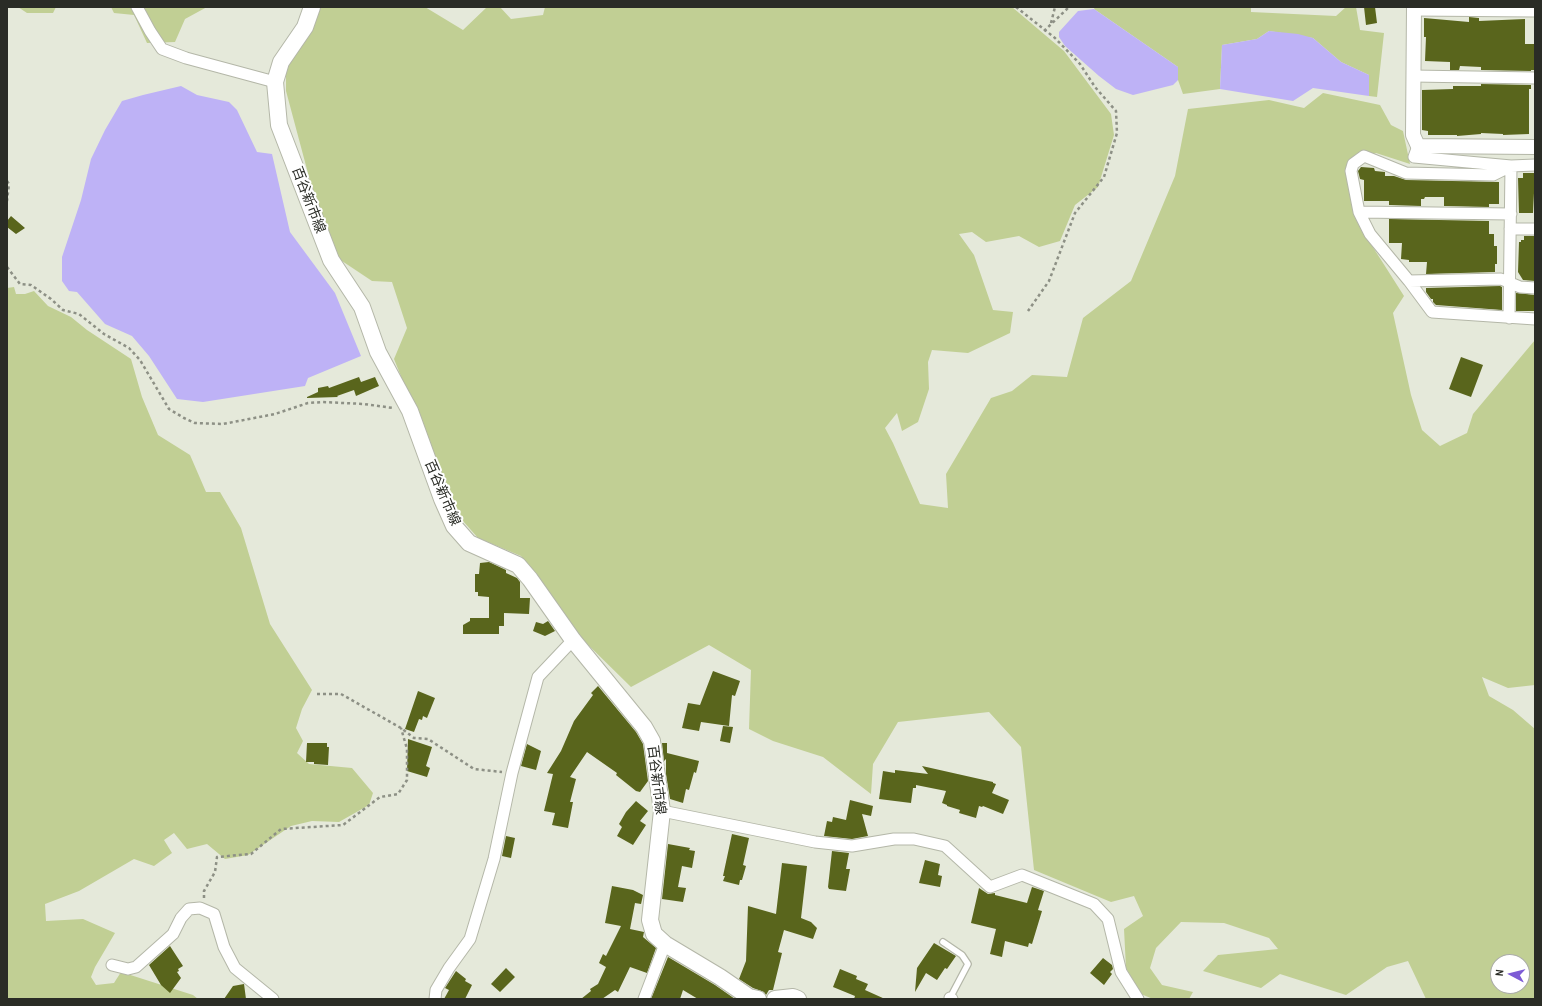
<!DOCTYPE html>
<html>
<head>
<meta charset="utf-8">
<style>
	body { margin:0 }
	#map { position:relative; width:1542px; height:1006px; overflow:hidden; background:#e5e9da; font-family:"Archivo Narrow",sans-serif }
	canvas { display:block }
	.frame { position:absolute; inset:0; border:8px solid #2a2c26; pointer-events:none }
	.north { position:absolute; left:1490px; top:954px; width:40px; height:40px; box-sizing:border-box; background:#fff; border:1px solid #aaaba8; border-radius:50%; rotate:277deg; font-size:11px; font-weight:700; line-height:16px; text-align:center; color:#2a2c26 }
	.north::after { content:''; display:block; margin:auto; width:14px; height:18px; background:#7d5bd5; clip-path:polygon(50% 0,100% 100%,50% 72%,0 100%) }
</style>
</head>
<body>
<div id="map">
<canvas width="1542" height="1006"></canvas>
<div class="frame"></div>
<div class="north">N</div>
</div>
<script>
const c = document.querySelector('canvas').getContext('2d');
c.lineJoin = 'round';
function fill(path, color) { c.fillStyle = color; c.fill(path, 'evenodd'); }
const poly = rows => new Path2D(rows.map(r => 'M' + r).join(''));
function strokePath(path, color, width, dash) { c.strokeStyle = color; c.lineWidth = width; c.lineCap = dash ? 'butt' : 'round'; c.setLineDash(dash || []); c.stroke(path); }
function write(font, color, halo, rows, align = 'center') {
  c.font = font + ' "Archivo Narrow","Noto Sans JP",sans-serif'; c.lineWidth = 4; c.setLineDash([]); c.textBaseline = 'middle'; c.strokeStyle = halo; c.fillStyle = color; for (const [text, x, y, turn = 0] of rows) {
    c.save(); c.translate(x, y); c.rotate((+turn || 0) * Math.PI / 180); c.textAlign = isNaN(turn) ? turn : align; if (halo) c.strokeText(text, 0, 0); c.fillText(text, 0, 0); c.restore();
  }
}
const green = poly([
	[18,7,56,7,53,13,27,13],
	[111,7,207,7,185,19,175,42,147,43,134,15,114,13],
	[319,7,425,7,463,30,487,7,500,7,511,19,543,15,545,7,1012,7,1064,51,1111,114,1114,135,1098,187,1075,205,1060,241,1039,247,1019,236,986,242,972,232,959,234,974,255,993,310,1013,312,1010,333,968,353,932,350,928,362,929,389,918,422,902,431,897,413,885,428,893,443,920,504,948,508,946,474,991,398,1012,391,1032,375,1067,377,1083,318,1131,281,1175,176,1188,109,1269,100,1304,108,1323,93,1380,105,1391,125,1403,131,1410,164,1376,153,1353,164,1362,230,1404,296,1393,313,1411,395,1422,430,1440,446,1467,433,1473,414,1535,340,1535,685,1508,688,1482,677,1489,696,1513,710,1535,729,1535,999,1426,999,1408,961,1387,967,1346,995,1280,974,1261,988,1203,971,1218,955,1278,949,1269,938,1224,923,1181,922,1156,948,1150,968,1162,985,1193,992,1189,999,1153,999,1141,994,1126,968,1124,929,1143,916,1134,896,1111,902,1034,870,1021,747,989,712,898,722,873,764,871,794,823,757,773,741,749,729,751,670,709,645,631,687,573,630,521,556,478,538,456,513,394,359,407,328,392,282,372,281,333,255,324,233,286,91,286,64],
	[1498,962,1522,962,1522,986,1498,986],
	[1095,7,1251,7,1251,12,1336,16,1346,7,1356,7,1360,30,1384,33,1377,97,1369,96,1369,75,1341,62,1313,38,1269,31,1257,39,1222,45,1220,89,1183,94,1178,80,1178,67,1094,9],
	[14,287,16,294,25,294,34,291,48,306,71,317,87,330,131,359,142,397,158,435,190,455,206,492,220,492,241,528,270,624,312,690,302,709,296,728,303,741,297,753,309,764,352,768,373,793,369,805,339,822,312,821,291,826,248,855,225,859,207,844,187,849,174,833,164,840,172,853,154,866,134,859,79,891,45,904,46,921,83,919,115,933,95,967,91,977,96,985,114,983,121,972,193,995,198,999,7,999,7,288]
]);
const water = poly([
	[1094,9,1178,67,1178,80,1173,85,1133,95,1116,89,1099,76,1065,46,1059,37,1059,32,1078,11],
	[1269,31,1298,34,1313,38,1341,62,1369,75,1369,96,1313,88,1293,101,1220,89,1222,45,1257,39],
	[181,86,197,95,229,102,237,110,257,152,272,154,290,232,335,293,361,356,308,378,305,386,203,402,177,399,149,356,132,336,105,324,77,292,69,291,62,281,62,257,81,200,91,159,105,130,122,101,143,95]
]);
const building = poly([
	[1364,7,1375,7,1377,23,1366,25],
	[1469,17,1479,18,1479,21,1525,19,1525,44,1535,44,1535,70,1531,70,1531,71,1481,70,1481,67,1460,66,1459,70,1450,70,1450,62,1425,61,1426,37,1424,37,1424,18,1469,22],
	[1481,84,1531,85,1531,89,1529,89,1529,134,1503,135,1503,134,1481,133,1481,134,1457,136,1457,135,1428,135,1428,131,1422,130,1422,90,1453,89,1453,86,1481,86],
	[1361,167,1374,168,1375,171,1385,172,1385,176,1394,176,1406,180,1499,182,1499,204,1489,204,1489,207,1444,206,1444,197,1425,197,1424,199,1421,199,1421,206,1389,205,1389,201,1364,201,1364,180,1360,179,1358,171],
	[1523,173,1535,173,1533,213,1519,213,1518,178,1523,178],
	[11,216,25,228,16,234,7,227,7,221],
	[1389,219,1489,221,1489,234,1494,234,1494,246,1497,246,1497,264,1495,264,1495,272,1426,274,1427,262,1409,262,1409,260,1401,259,1402,243,1389,243],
	[1524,236,1535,236,1535,281,1523,280,1518,272,1519,242,1521,242,1521,240,1524,240],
	[1500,286,1502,287,1502,310,1436,305,1433,302,1433,299,1431,299,1426,292,1426,288],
	[1516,293,1535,295,1534,311,1516,311],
	[1461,357,1483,365,1471,397,1449,389],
	[359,377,361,382,375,377,379,386,356,396,354,390,337,396,338,397,307,398,307,397,318,392,318,388,328,386,329,388],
	[489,562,506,570,506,573,517,578,520,582,520,598,530,598,529,614,504,613,504,626,499,626,499,634,463,634,463,625,470,621,470,618,489,618,489,597,478,596,478,592,475,592,475,574,479,574,480,563],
	[548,621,555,631,545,636,533,631,536,622,543,624],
	[713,671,740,681,735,696,732,695,729,726,701,722,699,731,682,728,688,703,700,705],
	[598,686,636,732,643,744,648,781,640,792,636,791,616,775,617,773,587,752,570,777,576,779,570,802,573,802,568,828,552,825,555,813,544,811,553,774,547,773,561,751,574,721,593,695,591,693],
	[418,691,435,698,427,718,423,716,422,720,419,719,414,732,405,729],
	[723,726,733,727,730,743,720,741],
	[408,739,432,747,426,766,430,768,427,777,407,771],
	[307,743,327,743,327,747,329,747,328,765,314,764,314,762,306,762],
	[662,743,667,743,667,753,699,761,696,773,694,772,689,790,686,789,683,803,670,799,666,774,666,759,664,761],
	[527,744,541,751,536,770,521,766],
	[922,766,993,782,993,783,996,784,992,793,1009,800,1003,814,983,806,982,807,979,806,976,818,959,813,960,810,947,806,947,805,942,803,946,791,916,785,916,788,913,788,911,803,879,799,883,771,895,773,895,770,928,774],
	[850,800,873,806,871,816,862,814,868,836,852,839,824,836,827,821,832,822,833,817,846,820],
	[636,801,648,811,640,821,646,825,633,845,617,836,622,827,619,824,626,812],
	[732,834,749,838,743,865,746,866,742,880,740,880,739,885,723,881,725,876,723,876],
	[506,836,515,838,511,858,502,856],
	[668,844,690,848,689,850,695,851,692,868,682,866,678,887,686,888,683,902,662,899],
	[832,851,849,853,846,869,850,869,846,891,829,889,828,887],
	[925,860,940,864,938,875,942,876,940,887,919,883],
	[782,863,807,866,801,918,811,922,817,928,813,939,784,930,778,952,782,953,773,990,769,990,766,995,764,992,753,988,739,979,746,961,748,906,776,914],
	[612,886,633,890,643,895,641,904,635,903,630,929,644,932,643,937,656,948,647,973,630,967,618,992,615,990,602,999,581,999,591,991,590,989,598,984,606,967,599,963,603,954,606,956,621,926,605,923],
	[1032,887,1044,891,1038,910,1042,911,1032,944,1029,943,1028,947,1005,941,1002,957,990,954,996,929,971,923,979,888,988,894,995,893,995,895,1027,903],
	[934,943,956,956,947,969,945,968,937,980,926,973,915,992,917,968],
	[170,946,183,966,178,969,179,971,177,972,181,978,170,993,161,985,149,965],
	[668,957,715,985,735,999,698,999,683,990,680,999,651,999],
	[1103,958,1112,965,1113,969,1110,972,1112,974,1104,985,1090,973],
	[506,968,515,977,500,992,491,984],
	[840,969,857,976,856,979,868,984,865,990,885,999,854,999,855,996,833,987],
	[456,971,466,979,465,981,472,985,465,999,444,999,449,990,445,988],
	[244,984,246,999,224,999,233,986]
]);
const path = poly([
	[1016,7,1055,38,1080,64,1095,87,1116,111,1117,133,1104,177,1075,213,1049,281,1028,311],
	[1051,23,1055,7],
	[1044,31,1069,7],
	[7,181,9,184,7,201],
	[7,267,20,284,31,285,51,299,63,310,79,314,104,334,129,348,140,360,169,409,184,418,195,423,223,424,275,414,308,403,323,402,364,404,393,408],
	[317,694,341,694,401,728,414,738,428,739,474,769,502,772],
	[204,898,204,891,215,872,217,857,251,854,281,829,343,825,380,797,398,794,407,780,407,749,401,728]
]);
const service = poly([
	[943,942,962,955,968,964,950,998]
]);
const minor = poly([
	[137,7,150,31,162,49,186,58,275,82],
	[1414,10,1535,11],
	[1413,76,1535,78],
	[1418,146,1414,157,1511,166,1509,318],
	[1535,165,1511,166,1493,175,1406,173,1364,156,1353,164,1351,171,1359,212,1370,234,1409,281,1432,312,1535,319],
	[1359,212,1511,214],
	[1510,229,1535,229],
	[1409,281,1501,279,1520,287,1535,288],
	[662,811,815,842,852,846,894,839,914,839,945,846,990,887,1022,875,1094,904,1108,919,1121,972,1138,999],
	[112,965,128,969,136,967,173,934,181,918,189,909,200,908,214,914,224,947,235,968,273,999],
	[950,998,952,999],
	[435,999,436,990,449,968,470,939,494,859,512,773,538,677,573,640],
	[644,999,665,944]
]);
const tertiary = poly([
	[1414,7,1413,135,1418,146,1535,147]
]);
const secondary = poly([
	[312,7,305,27,281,62,275,82,279,125,331,260,362,307,378,352,410,411,442,499,454,526,469,543,518,565,530,579,573,640,644,727,652,741,662,811,650,920,654,934,665,944,720,977,749,997,758,999],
	[775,999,793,997,798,999]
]);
const streetNames = [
	["百谷新市線",308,200,69],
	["百谷新市線",442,493,67],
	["百谷新市線",656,780,83]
];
fill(green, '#c1cf94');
fill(water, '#beb2f6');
fill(building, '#59651c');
strokePath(service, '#b4b7a8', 8);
strokePath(minor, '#b4b7a8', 13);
strokePath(tertiary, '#b4b7a8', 16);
strokePath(secondary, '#b4b7a8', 18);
strokePath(path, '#8d9085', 2.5, [3, 3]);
strokePath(service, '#fff', 5.5);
strokePath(minor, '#fff', 11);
strokePath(tertiary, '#fff', 14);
strokePath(secondary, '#fff', 16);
write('14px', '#2a2c26', '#fff', streetNames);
</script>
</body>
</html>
